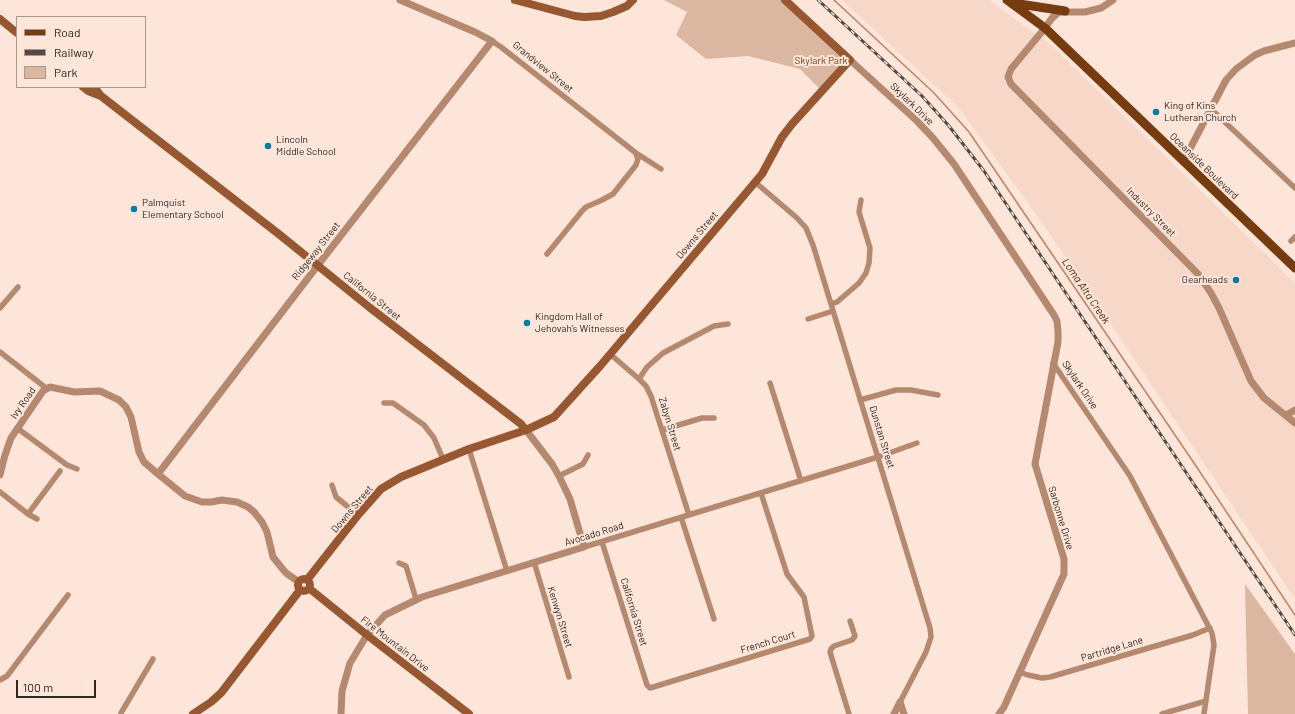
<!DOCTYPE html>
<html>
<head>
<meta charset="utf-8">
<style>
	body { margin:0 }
	#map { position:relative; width:1295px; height:714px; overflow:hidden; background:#fde5d9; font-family:Barlow,sans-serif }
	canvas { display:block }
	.legend { position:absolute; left:16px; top:16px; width:130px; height:72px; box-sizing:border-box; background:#fde5d9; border:1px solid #ab9990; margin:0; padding:5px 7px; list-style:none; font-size:12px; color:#2f2722 }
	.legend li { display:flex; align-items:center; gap:8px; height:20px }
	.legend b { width:20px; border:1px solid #ab9990 }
	.scale { position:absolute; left:16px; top:680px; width:80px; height:18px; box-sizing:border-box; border:2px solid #2f2722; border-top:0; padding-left:5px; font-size:12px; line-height:14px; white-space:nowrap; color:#2f2722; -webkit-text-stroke:3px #fde5d9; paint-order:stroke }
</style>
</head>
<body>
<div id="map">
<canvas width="1295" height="714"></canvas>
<ul class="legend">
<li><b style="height:5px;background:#773b10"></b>Road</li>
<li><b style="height:5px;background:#534942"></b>Railway</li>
<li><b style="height:11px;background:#dbb6a1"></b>Park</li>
</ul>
<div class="scale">100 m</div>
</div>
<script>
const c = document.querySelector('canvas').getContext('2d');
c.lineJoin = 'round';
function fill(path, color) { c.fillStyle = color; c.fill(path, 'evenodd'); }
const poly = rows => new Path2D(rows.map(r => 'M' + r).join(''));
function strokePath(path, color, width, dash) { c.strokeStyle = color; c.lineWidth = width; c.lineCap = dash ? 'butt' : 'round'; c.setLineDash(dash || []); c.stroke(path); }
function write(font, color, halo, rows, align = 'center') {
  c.font = font + ' Barlow,sans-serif'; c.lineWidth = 4; c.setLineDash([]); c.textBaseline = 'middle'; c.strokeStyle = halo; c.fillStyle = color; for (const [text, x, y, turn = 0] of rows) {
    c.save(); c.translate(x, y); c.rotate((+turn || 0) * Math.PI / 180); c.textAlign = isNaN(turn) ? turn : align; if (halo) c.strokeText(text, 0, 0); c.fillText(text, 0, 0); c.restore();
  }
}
const built = poly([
	[842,0,989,0,1051,45,1295,283,1295,599,1046,228,958,107]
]);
const green = poly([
	[664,0,786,0,851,60,822,91,800,69,748,56,706,59,676,35,687,12],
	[1245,584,1295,654,1295,714,1248,714]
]);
const stream = poly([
	[834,0,934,93,969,132,1194,463,1295,615]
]);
const minor = poly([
	[492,41,501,47,636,153,661,169],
	[1212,110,1295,188],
	[755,182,797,218,806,228,813,245,930,628,931,637,926,652,900,702],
	[1291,241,1295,237],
	[547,254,582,211,586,207,602,200,613,194,636,165,638,159,636,154],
	[831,304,837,302,859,283,866,273,869,263,870,248,859,212,861,200],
	[0,308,18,287],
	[808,319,833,311],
	[0,352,46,388],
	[610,354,639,379,646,386,651,396,689,515],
	[1053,363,1130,476,1212,633,1214,645,1204,714],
	[639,379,647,367,663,353,714,326,728,324],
	[770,383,801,481],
	[860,400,896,390,911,390,938,395],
	[384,403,393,403,424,425,434,438,443,459],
	[17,428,67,465,77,469],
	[662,430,702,418,714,418],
	[469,449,507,571],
	[559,476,583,464,588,455],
	[332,485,336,497,358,515],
	[0,492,28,514,37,519],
	[28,514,60,471],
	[681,517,714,619],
	[602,542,647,685,650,688,810,639,812,636,804,597,787,574,761,493],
	[584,547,878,457,917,443],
	[534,562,569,677],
	[399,563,406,566,416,599],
	[1019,672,1028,675,1042,678,1050,677,1193,635,1210,628],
	[0,680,7,676,68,595],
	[121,714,121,713,153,659],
	[849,714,830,652,831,649,834,646,852,640,855,636,850,621],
	[1162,714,1206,701]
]);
const tertiary = poly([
	[1113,0,1101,8,1085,12,1059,12,1052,18,1045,28,1011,69,1008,77,1011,84,1198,274,1211,293,1219,308,1251,381,1264,398,1295,423],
	[850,60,917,121,933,138,954,164,1054,315,1057,321,1058,331,1058,342,1035,464,1064,559,1064,574,1004,707,999,714],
	[1183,162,1226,80,1236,69,1255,55,1264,51,1295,43],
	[1286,415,1295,410],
	[158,474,318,265,492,41,475,32,400,0],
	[0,475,5,455,11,438,43,391,50,387,74,392,100,391,119,400,126,407,131,417,139,452,144,462,158,474,185,496,202,502,211,502,222,500,237,502,248,507,254,512,262,522,267,532,273,557,281,567,286,573,299,582],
	[900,702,904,714],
	[341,714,342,691,350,663,367,635,385,615,422,597,584,547,570,499,559,476,552,464,526,430],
	[894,714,900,702]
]);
const secondary = poly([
	[515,0,575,16,584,17,601,16,613,12,627,6,633,0],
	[0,19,17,33],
	[83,87,88,91,101,96,94,87],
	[101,96,280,235,369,307,521,424,526,430],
	'298 585a6 6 0 1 1 12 0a6 6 0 1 1-12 0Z',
	[307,580,358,515,381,489,401,477,469,449,526,430,554,417,601,365,762,174,782,137,792,124,850,60,785,0],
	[310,589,367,635,469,714],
	[193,714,211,702,221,693,300,590]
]);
const primary = poly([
	[1007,0,1045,28,1295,268],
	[1013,3,1065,11]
]);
const rail = poly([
	[818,0,922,96,949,126,984,171,1295,635]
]);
const markers = [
	[1156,112,4,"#087ba4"],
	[268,146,4,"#087ba4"],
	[134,209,4,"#087ba4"],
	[1236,280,4,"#087ba4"],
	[527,323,4,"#087ba4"]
];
const parkNames = [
	["Skylark Park",821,61]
];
const streetNames = [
	["Grandview Street",543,67,39],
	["Skylark Drive",912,104,44],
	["Oceanside Boulevard",1204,166,44],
	["Industry Street",1151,212,45],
	["Downs Street",697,235,-50],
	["Ridgeway Street",316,251,-52],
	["California Street",372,296,39],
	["Skylark Drive",1080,385,56],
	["Ivy Road",23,403,-55],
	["Zabyn Street",670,424,73],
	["Dunstan Street",882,437,73],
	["Downs Street",352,509,-50],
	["Sarbonne Drive",1061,518,73],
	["Avocado Road",594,534,-17],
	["California Street",634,612,73],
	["Kenwyn Street",560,617,73],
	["French Court",768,642,-17],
	["Fire Mountain Drive",395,644,38],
	["Partridge Lane",1112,649,-17]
];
const poiNames = [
	["King of Kins",1164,106],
	["Lutheran Church",1164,118],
	["Lincoln",276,140],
	["Middle School",276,152],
	["Palmquist",142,203],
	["Elementary School",142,215],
	["Gearheads",1228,280,"right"],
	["Kingdom Hall of",535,317],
	["Jehovah's Witnesses",535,329]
];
const waterNames = [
	["Loma Alta Creek",1086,291,56]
];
fill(built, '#f7d8c8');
fill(green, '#dbb6a1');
strokePath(stream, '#be8362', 1.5);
strokePath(minor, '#b5896f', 5.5);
strokePath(tertiary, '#b5896f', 7);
strokePath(secondary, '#975831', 8);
strokePath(primary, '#773b10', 9);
strokePath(rail, '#534942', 3);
strokePath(rail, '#fde5d9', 1.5, [4.5]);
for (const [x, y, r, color] of markers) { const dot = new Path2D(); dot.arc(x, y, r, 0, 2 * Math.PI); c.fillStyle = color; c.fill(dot); strokePath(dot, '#fde5d9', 1.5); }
write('10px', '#743c17', '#fde5d9', parkNames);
write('10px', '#2f2722', '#fde5d9', streetNames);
write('10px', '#2f2722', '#fde5d9', poiNames, 'left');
write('italic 11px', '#4f280e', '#fde5d9', waterNames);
</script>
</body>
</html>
